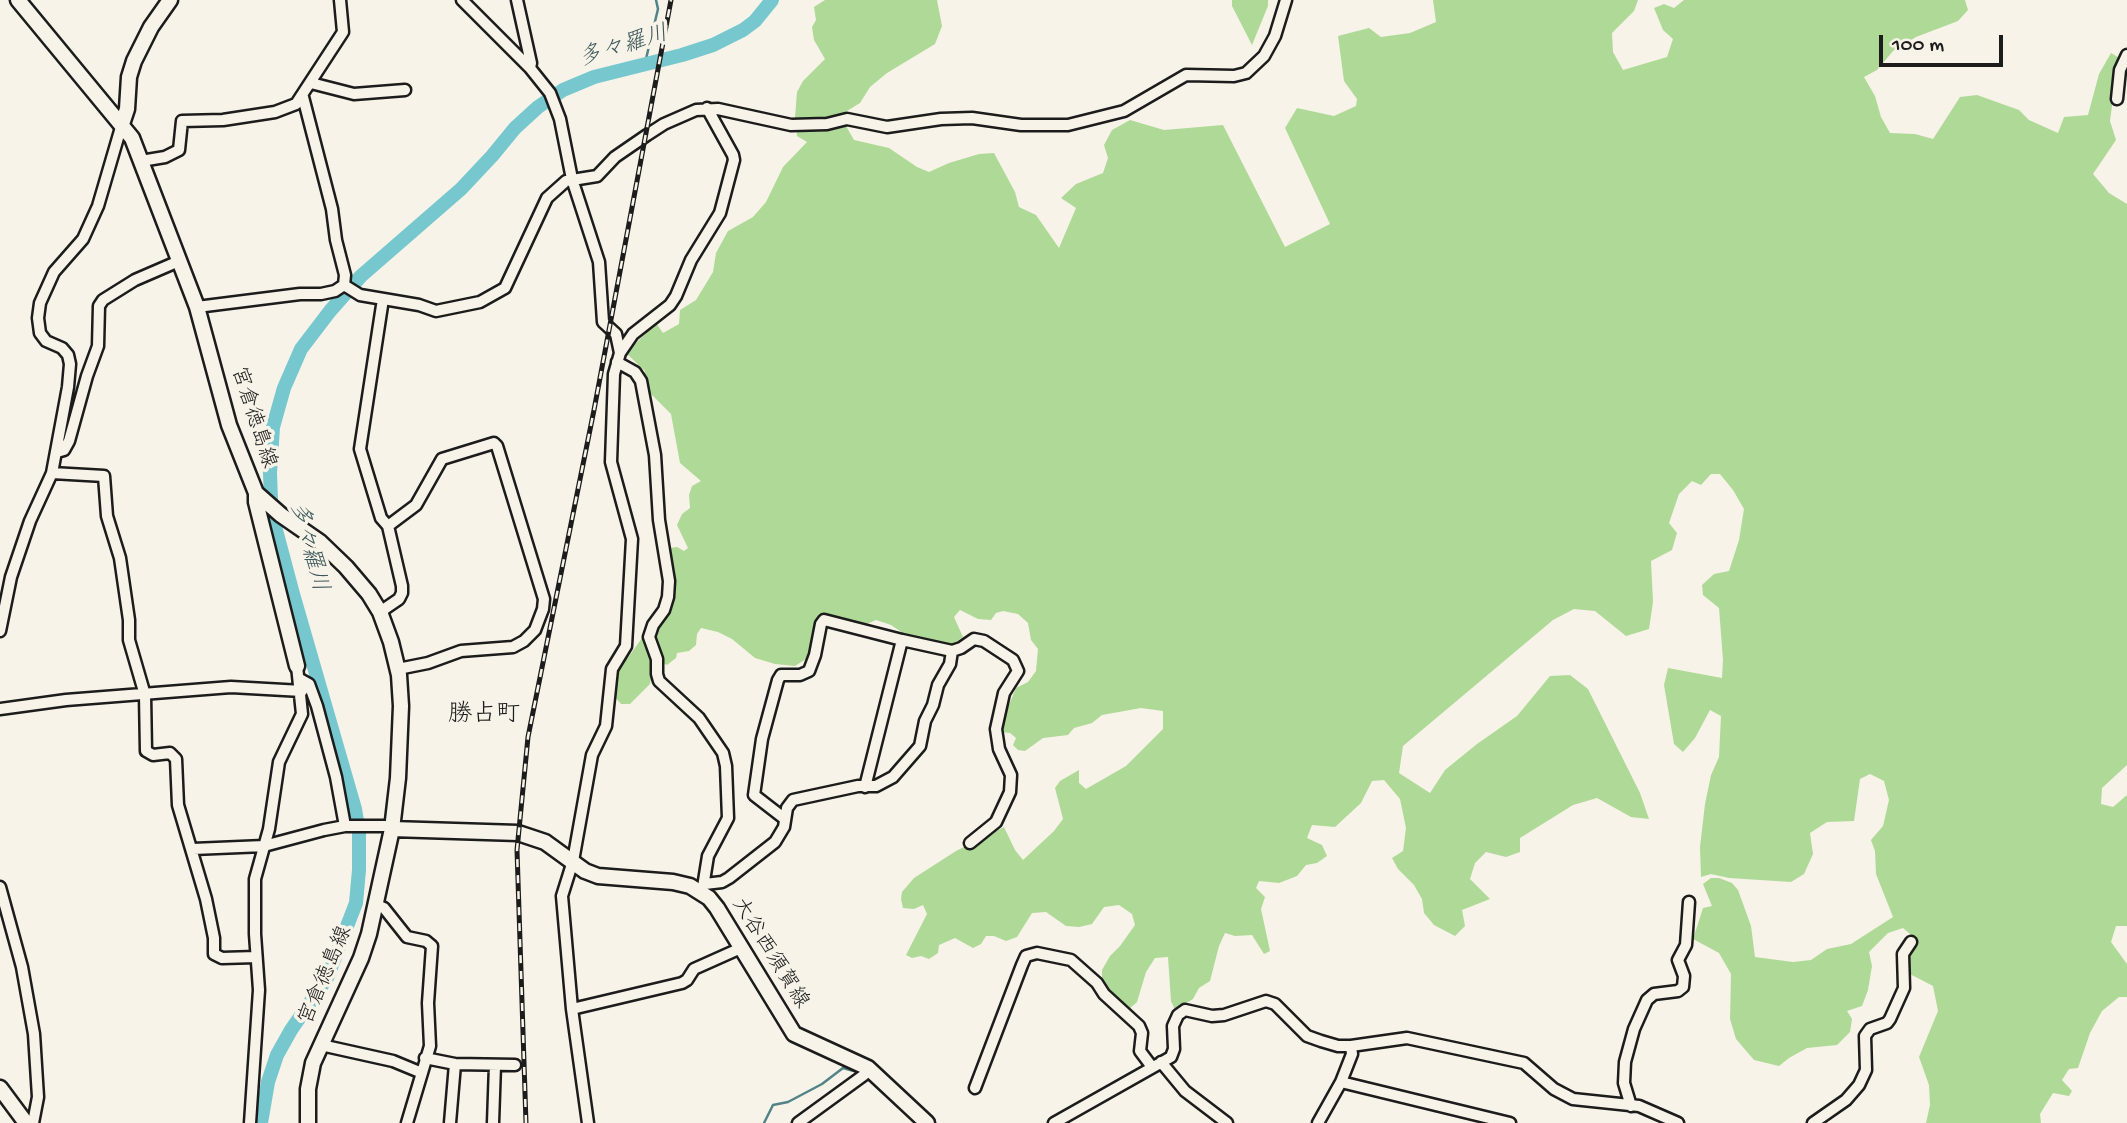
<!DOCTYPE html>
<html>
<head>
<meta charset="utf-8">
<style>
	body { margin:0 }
	#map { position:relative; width:2127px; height:1123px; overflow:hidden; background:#f7f3e8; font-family:"Gochi Hand",sans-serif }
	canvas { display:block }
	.scale { position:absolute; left:1879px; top:35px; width:124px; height:32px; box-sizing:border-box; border:4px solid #1c1c1c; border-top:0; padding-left:9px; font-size:21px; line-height:24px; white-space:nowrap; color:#1c1c1c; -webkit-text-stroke:5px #f7f3e8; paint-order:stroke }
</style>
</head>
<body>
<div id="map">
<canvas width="2127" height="1123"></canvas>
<div class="scale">100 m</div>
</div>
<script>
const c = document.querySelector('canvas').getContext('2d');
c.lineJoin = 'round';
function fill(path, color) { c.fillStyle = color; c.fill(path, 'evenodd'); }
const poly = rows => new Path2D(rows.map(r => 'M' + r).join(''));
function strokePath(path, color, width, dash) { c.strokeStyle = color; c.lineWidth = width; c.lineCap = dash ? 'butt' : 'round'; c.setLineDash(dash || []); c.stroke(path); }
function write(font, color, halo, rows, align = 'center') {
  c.font = font + ' "Gochi Hand","Klee One",sans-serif'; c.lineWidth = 7; c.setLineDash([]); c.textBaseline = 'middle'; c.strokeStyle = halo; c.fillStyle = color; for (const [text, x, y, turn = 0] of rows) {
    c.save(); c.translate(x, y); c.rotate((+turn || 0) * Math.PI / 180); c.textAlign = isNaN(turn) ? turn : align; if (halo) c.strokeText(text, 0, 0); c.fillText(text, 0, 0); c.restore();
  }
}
const green = poly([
	[825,0,937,0,942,26,935,44,887,73,870,87,860,103,842,114,846,126,854,140,889,148,917,167,929,172,949,163,979,154,994,153,1015,192,1019,207,1036,215,1059,248,1076,208,1061,198,1076,184,1103,173,1108,158,1104,145,1112,130,1130,120,1164,130,1223,125,1285,247,1330,224,1285,128,1297,108,1334,116,1356,106,1357,99,1344,81,1338,36,1369,28,1381,37,1410,33,1436,22,1433,0,1638,0,1634,11,1612,33,1613,52,1623,70,1667,57,1673,39,1663,30,1654,8,1664,4,1674,8,1684,0,1965,0,1968,10,1958,21,1916,37,1893,51,1877,70,1864,77,1875,96,1881,117,1890,133,1915,134,1933,139,1960,97,1977,95,2019,110,2029,120,2058,133,2064,117,2088,115,2099,74,2111,53,2121,59,2116,75,2110,121,2116,140,2093,174,2109,193,2127,204,2127,765,2102,788,2101,804,2113,807,2127,795,2127,926,2116,926,2111,942,2127,964,2127,997,2119,997,2102,1011,2090,1033,2078,1068,2069,1069,2062,1080,2072,1091,2069,1096,2053,1093,2040,1114,2041,1123,1926,1123,1930,1105,1929,1085,1919,1057,1938,1011,1933,986,1908,973,1906,954,1916,939,1903,928,1888,933,1869,952,1872,966,1868,990,1862,1006,1847,1011,1852,1019,1850,1032,1837,1045,1807,1048,1789,1058,1779,1066,1754,1060,1736,1039,1730,1019,1731,974,1719,953,1693,939,1703,908,1712,906,1703,884,1711,878,1719,878,1732,883,1738,890,1751,926,1755,957,1793,962,1811,960,1827,949,1851,944,1893,917,1876,874,1875,851,1871,840,1883,826,1889,800,1884,781,1870,774,1860,779,1854,821,1827,822,1810,833,1813,854,1804,874,1791,882,1729,878,1711,874,1701,877,1700,847,1705,804,1711,775,1719,757,1721,716,1710,710,1695,738,1683,752,1674,744,1664,685,1668,668,1722,678,1723,660,1719,608,1703,595,1702,585,1714,574,1729,571,1739,540,1744,509,1733,490,1720,474,1711,474,1701,485,1692,481,1679,494,1669,523,1677,533,1672,550,1651,561,1653,602,1649,629,1626,636,1595,611,1574,609,1553,620,1403,746,1399,773,1430,793,1445,770,1477,744,1517,716,1550,676,1570,675,1588,689,1640,793,1649,819,1631,817,1597,798,1573,805,1520,838,1520,852,1506,857,1486,852,1475,863,1470,879,1490,899,1462,910,1465,926,1455,936,1434,925,1424,913,1422,899,1414,885,1398,869,1392,858,1403,851,1406,828,1400,799,1384,780,1372,781,1361,803,1335,827,1312,825,1307,838,1322,845,1327,856,1317,863,1306,865,1297,876,1279,883,1259,881,1256,888,1265,897,1261,909,1270,951,1264,954,1252,935,1235,936,1225,933,1219,946,1210,981,1199,988,1193,999,1175,1010,1171,1001,1168,957,1155,958,1146,972,1137,1002,1128,1010,1111,994,1102,980,1102,970,1110,956,1120,946,1135,925,1132,914,1119,905,1104,907,1092,924,1079,927,1066,926,1046,912,1032,913,1017,937,1006,941,994,936,986,936,981,944,973,948,955,938,939,945,938,953,929,959,921,956,912,958,906,955,927,914,923,905,914,909,903,908,901,899,902,892,914,878,956,851,1004,827,1015,850,1023,860,1054,831,1063,819,1055,788,1060,781,1079,770,1079,783,1086,789,1126,766,1163,729,1163,711,1141,708,1102,715,1092,723,1074,728,1068,735,1043,738,1025,751,1018,750,1013,745,1016,738,1010,733,1001,732,1001,724,1016,688,1028,682,1036,671,1038,649,1031,640,1028,623,1018,614,1003,611,996,613,991,620,978,619,960,610,954,617,963,637,953,644,940,645,906,635,891,625,876,620,862,626,829,618,806,659,795,666,775,664,755,658,732,639,718,632,701,628,697,634,696,645,689,651,677,653,676,658,667,665,660,662,652,674,650,684,630,704,621,704,615,697,617,674,623,658,627,659,642,638,653,628,669,585,674,579,669,548,677,547,684,551,688,548,677,525,682,514,690,508,689,495,692,486,701,481,680,463,671,414,648,391,642,377,645,371,626,353,656,323,663,333,679,324,680,310,696,300,713,272,716,253,728,231,753,217,766,202,783,167,807,142,797,136,795,117,797,92,803,81,825,59,814,40,812,27,816,20,814,7],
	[1232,0,1268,0,1268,6,1252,45,1232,6]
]);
const stream = poly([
	[645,63,658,9,656,0],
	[764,1123,773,1105,788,1102,822,1084,843,1068,861,1073]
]);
const river = poly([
	[261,1123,268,1082,277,1055,291,1030,327,978,356,903,359,870,359,833,355,809,293,594,276,530,271,500,270,473,273,427,284,388,301,349,330,311,361,276,461,189,492,156,515,128,538,107,563,90,594,77,682,55,713,45,743,30,755,21,772,0]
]);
const street = poly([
	[462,0,530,68,550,93,560,119,572,179,599,262,603,322,616,334,620,353,614,374,611,462,632,539,626,646,612,669,606,726,592,755,573,861,562,896,572,1009,588,1123],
	[517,0,531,63,530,68],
	[311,83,354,94,405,90],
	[303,97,332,209,336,240,345,275,344,285],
	[2117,99,2120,70,2127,55],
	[141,161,165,157,179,150,182,121,223,120,275,112,296,104,343,32,340,0],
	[197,307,300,294,321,294,335,291,344,285,360,295,419,305,436,311,480,302,505,288,547,198,566,181,597,176,615,157,647,135,664,124,696,110,718,109,791,125,827,124,847,119,887,127,941,119,972,118,1021,125,1068,125,1124,111,1186,75,1234,76,1246,73,1264,56,1275,36,1286,0],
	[620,353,633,334,670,305,676,296,691,260,720,213,734,160,733,155,707,108],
	[617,362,635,372,641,381,655,455,659,520,669,581,668,597,664,610,653,625,649,637,657,659,657,674,659,681,699,718,723,753,726,766,728,818,708,856,703,887],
	[57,452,64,450,69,441,87,376,98,346,99,306,103,300,135,280,179,261],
	[52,473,104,476,107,516,120,558,129,620,129,640,145,695,146,751,153,755,170,753,176,759,178,805,206,899,214,938,214,954,222,958,256,957],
	[388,526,416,505,442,459,494,443,497,446,544,599,543,609,535,630,524,641,513,647,461,651,428,663,398,669],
	[380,612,399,599,402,593,402,586,388,526,381,518,360,449,383,299],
	[0,631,11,577,30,521,52,473,68,387,70,364,68,355,62,348,46,341,40,333,38,318,40,303,54,272,83,239,98,206,122,124],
	[902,640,952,651],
	[300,679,309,684,317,706,336,777,345,826],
	[0,709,66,700,231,687,302,691],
	[785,819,754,795,762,739,778,680,781,675,800,675,809,671,815,655,821,624,824,620,902,640,865,787],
	[193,849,264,846,324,830,345,826,387,826,392,829],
	[705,884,722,882,729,878,775,842,784,827,787,808,793,800,858,786,876,786,893,777,920,746,925,721,933,705,938,685,950,664,952,651,961,648,974,639,984,641,1013,660,1018,671,1004,693,996,729,999,749,1011,775,1010,792,996,822,970,843],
	[0,887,22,967,34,1034,38,1097,33,1123],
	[377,905,384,908,407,937,426,941,432,946,428,1003,430,1046,407,1123],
	[572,1009,682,983,687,980,694,969,741,948],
	[321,1045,393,1061,422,1073],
	[425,1058,455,1064,515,1065],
	[1161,1062,1185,1091,1227,1123],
	[1341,1082,1352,1054,1351,1046],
	[975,1088,1022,965,1026,956,1037,953,1071,960,1097,983,1104,994,1139,1026,1142,1033,1140,1051,1152,1067],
	[1631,1106,1624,1083,1625,1062,1634,1029,1647,1000,1654,994,1678,991,1683,987,1684,976,1678,960,1686,945,1689,902],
	[250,1123,259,990,255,934,255,879,269,829,279,762,302,714,297,666],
	[450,1123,455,1064],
	[493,1123,495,1065],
	[798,1123,864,1075,868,1068],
	[1054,1123,1171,1057,1174,1049,1173,1026,1178,1015,1185,1010,1212,1016,1224,1015,1266,1001,1275,1004,1307,1036,1321,1041,1338,1046,1351,1046,1407,1038,1524,1063,1554,1089,1573,1099,1639,1106,1678,1123],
	[1318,1123,1341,1082,1510,1123],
	[1813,1123,1846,1100,1859,1085,1866,1070,1865,1036,1870,1029,1887,1023,1890,1019,1904,988,1903,954,1911,942]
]);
const secondary = poly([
	[18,0,132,138,197,307,229,425,256,493,281,515,320,542,346,567,369,594,380,612,391,642,399,675,401,706,398,778,392,829,369,934,361,958,313,1063,308,1089,308,1123],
	[122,124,127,109,129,77,134,61,151,27,170,0],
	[256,493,256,502,297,666],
	[392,829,518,833,545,842,585,871,598,876,673,882,690,886,709,898,717,908,794,1034,868,1068,927,1123],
	[0,1088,26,1123]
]);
const rail = poly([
	[526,1123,517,850,528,737,594,410,671,0]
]);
const streetNames = [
	["宮倉徳島線",252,418,72],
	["大谷西須賀線",769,954,58],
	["宮倉徳島線",327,976,-67]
];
const waterNames = [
	["多々羅川",624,48,-17],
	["多々羅川",307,547,75]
];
const quarterNames = [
	["勝占町",484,716]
];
fill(green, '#afd997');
strokePath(stream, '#528387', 2.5);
strokePath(river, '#76c7ce', 14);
strokePath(street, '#1c1c1c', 15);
strokePath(secondary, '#1c1c1c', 19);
strokePath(street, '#f7f3e8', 10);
strokePath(secondary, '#f7f3e8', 14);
strokePath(rail, '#1c1c1c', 5);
strokePath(rail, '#f7f3e8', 2.5, [8]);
write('21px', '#1c1c1c', '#f7f3e8', streetNames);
write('italic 23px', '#3c585a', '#f7f3e8', waterNames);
write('24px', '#1c1c1c', '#f7f3e8', quarterNames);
</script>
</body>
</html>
